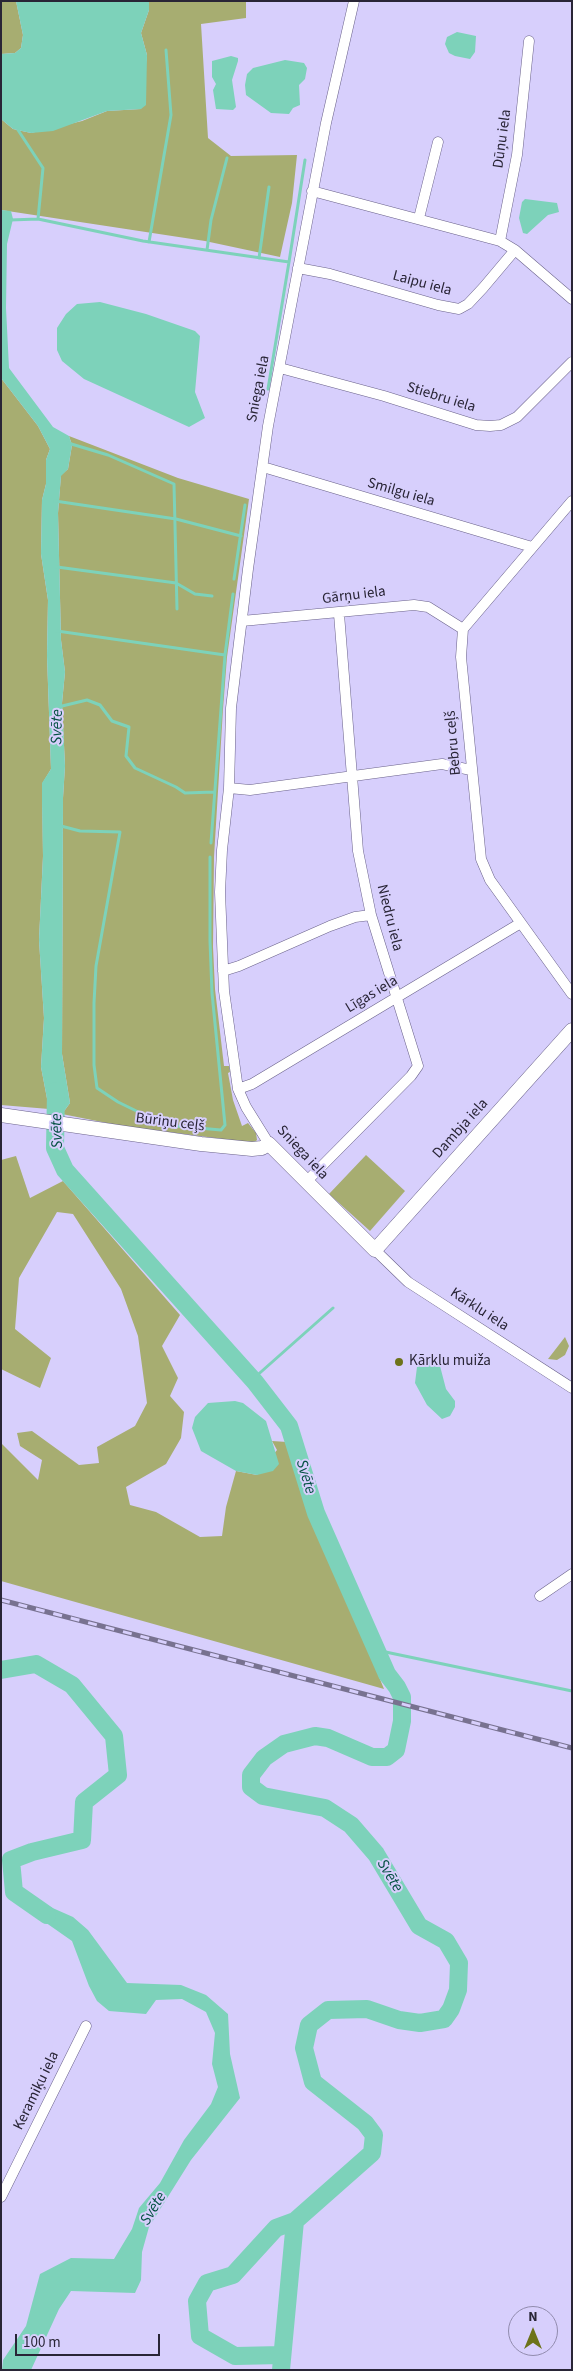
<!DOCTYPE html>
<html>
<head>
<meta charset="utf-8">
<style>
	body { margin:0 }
	#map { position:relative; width:573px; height:2371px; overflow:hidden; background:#d7cffc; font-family:"Source Sans 3",sans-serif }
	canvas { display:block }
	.frame { position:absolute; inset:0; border:2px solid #292536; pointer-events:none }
	.north { position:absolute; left:508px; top:2306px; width:50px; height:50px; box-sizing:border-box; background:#d7cffc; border:1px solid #918bad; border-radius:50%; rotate:0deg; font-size:14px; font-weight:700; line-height:20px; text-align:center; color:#292536 }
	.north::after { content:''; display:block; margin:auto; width:18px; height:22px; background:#6d731a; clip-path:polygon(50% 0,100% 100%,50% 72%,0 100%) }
	.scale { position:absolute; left:15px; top:2334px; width:145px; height:22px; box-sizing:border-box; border:2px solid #292536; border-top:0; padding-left:6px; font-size:15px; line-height:18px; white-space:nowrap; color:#292536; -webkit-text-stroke:4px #d7cffc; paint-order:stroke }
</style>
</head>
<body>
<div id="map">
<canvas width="573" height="2371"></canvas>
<div class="frame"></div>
<div class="north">N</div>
<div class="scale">100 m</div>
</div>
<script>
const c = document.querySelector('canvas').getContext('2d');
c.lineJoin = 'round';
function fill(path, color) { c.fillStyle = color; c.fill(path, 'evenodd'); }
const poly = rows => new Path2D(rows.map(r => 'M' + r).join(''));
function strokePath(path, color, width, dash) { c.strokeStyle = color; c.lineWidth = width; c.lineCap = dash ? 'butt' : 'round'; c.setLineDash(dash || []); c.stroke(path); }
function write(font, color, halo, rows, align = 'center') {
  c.font = font + ' "Source Sans 3",sans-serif'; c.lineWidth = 4; c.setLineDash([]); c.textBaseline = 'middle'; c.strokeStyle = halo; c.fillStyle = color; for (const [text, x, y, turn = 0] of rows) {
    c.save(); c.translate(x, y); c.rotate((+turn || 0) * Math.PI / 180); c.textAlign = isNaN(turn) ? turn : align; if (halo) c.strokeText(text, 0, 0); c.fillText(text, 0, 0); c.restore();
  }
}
const green = poly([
	[1,1,16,1,23,35,21,48,15,53,1,54],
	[149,1,246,1,246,18,201,24,208,138,231,156,297,155,292,203,280,257,205,241,1,210,1,119,13,129,31,133,82,121,107,111,141,109,147,55,141,33,149,10],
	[1,378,38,426,50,449,46,460,46,484,42,500,41,554,48,600,47,656,51,769,42,784,43,856,39,940,44,1018,41,1067,49,1109,1,1105],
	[69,436,178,478,249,499,227,657,223,709,214,857,213,947,215,989,224,1066,229,1066,230,1072,228,1073,233,1100,242,1126,248,1123,256,1133,257,1140,254,1143,122,1126,62,1114,70,1103,62,1054,63,798,65,766,62,703,65,672,61,640,58,513,61,475,68,469,72,445],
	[366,1155,405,1191,370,1231,329,1194],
	[16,1156,30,1198,63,1181,180,1315,162,1346,178,1378,170,1396,184,1412,181,1438,166,1464,126,1487,130,1505,156,1512,200,1537,222,1536,226,1507,236,1471,257,1475,277,1450,272,1441,287,1442,298,1479,384,1689,1,1581,1,1443,38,1480,42,1460,20,1446,17,1433,32,1431,79,1465,99,1463,97,1447,135,1426,147,1403,138,1336,121,1289,73,1214,57,1212,19,1278,15,1329,51,1358,40,1388,1,1369,1,1160],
	[565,1337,569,1346,565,1355,557,1360,548,1359]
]);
const water = poly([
	[16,1,149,1,149,10,141,33,147,55,146,105,141,109,107,111,53,131,31,133,13,129,1,119,1,54,15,53,21,48,23,35],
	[457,32,476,36,475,52,470,59,455,56,449,53,445,44,447,37],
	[231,56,238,58,238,61,232,80,236,107,233,110,216,109,213,90,216,84,212,77,212,61],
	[285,60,304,63,307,68,305,79,299,85,300,105,293,108,289,114,271,113,246,95,245,85,247,74,253,68],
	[525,199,557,203,559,212,548,215,527,234,523,233,519,218,522,202],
	[1,210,11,211,13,219,7,244,6,308,9,368,53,427,69,436,72,445,68,469,61,476,58,513,61,640,65,672,62,703,65,766,63,798,62,1054,70,1103,62,1114,53,1113,49,1109,41,1067,44,1018,39,940,43,857,42,801,42,783,51,769,47,656,48,600,41,554,42,500,46,484,46,460,50,449,38,426,1,378],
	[100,302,146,314,195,331,200,336,195,392,205,418,189,427,84,379,62,361,57,350,57,328,66,314,77,304],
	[427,1358,440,1366,446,1389,455,1401,455,1407,450,1416,442,1419,427,1405,415,1383,417,1367],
	[235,1401,243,1403,266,1421,279,1464,273,1471,257,1475,236,1471,201,1451,192,1428,195,1417,208,1403],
	[30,1898,73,1917,88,1930,127,1983,181,1985,206,1995,228,2014,230,2054,240,2098,191,2160,149,2227,142,2252,141,2280,135,2293,71,2291,59,2309,31,2370,2,2370,3,2360,26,2326,40,2274,71,2258,114,2259,132,2229,139,2208,160,2183,184,2140,211,2104,218,2087,212,2064,215,2033,206,2012,182,1999,156,2000,146,2014,109,2011,97,2001,89,1986,72,1941,22,1906]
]);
const stream = poly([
	[18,130,43,168,38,219],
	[10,220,38,219,143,241,289,262,268,389],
	[149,242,171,115,166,50],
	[207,250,211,220,227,158],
	[259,258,269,187],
	[289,262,305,160],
	[68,443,108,455,174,484,177,609],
	[55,501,176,519,241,536],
	[57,567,176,583,195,594,212,596],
	[234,579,245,505],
	[57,631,225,655],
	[58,707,87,700,100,705,112,721,129,727,126,756,135,768,176,787,185,793,214,792],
	[61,826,80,831,120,832,96,966,94,1003,94,1065,97,1088,118,1102,165,1125,221,1130,225,1125,212,993,210,941,210,857],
	[211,843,225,655,233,594],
	[253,1379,333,1308],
	[376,1650,572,1691]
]);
const river = poly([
	[56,1091,55,1148,65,1170,255,1382,289,1426,316,1513,387,1674,397,1687,402,1697,402,1721,396,1750,387,1757,372,1757,328,1738,315,1736,284,1744,264,1758,251,1775,251,1787,263,1796,325,1808,351,1825,376,1854,419,1926,446,1941,459,1963,458,1990,451,2009,444,2019,420,2023,399,2020,367,2009,328,2010,309,2025,304,2048,313,2082,365,2123,374,2135,372,2153,295,2221,281,2370],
	[1,1670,36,1664,72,1685,114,1736,118,1775,84,1802,82,1840,32,1852,11,1860,14,1892,47,1915],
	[282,2355,235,2356,200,2336,197,2301,207,2283,233,2275,276,2228,295,2221]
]);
const street = poly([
	[312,191,500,241,515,250,572,299],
	[419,218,438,142],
	[500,241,517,155,529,41],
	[298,268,330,274,438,305,459,309,468,304,483,288,515,250],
	[280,368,384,396,476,425,490,426,501,425,517,417,572,362],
	[263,467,532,547],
	[572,501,463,629,461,657,481,859,490,880,572,994],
	[242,621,414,605,428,607,463,629],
	[229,788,250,790,442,764,471,770],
	[223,971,239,966,330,926,355,917,371,915],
	[238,1089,252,1084,519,924],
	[269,1144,246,1107,238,1089,224,991,220,892,222,850,229,788,231,708,248,569,268,426,326,123,354,1],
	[306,1182,411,1076,418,1066,371,915,358,851,339,614],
	[375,1250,408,1282,572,1388],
	[540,1596,572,1574],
	[1,2197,86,2026]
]);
const secondary = poly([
	[1,1115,201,1144,252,1149,262,1148,269,1144,375,1250,572,1030]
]);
const rail = poly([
	[1,1600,572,1748]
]);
const markers = [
	[399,1362,5,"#6d731a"]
];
const streetNames = [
	["Dūņu iela",503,139,-82],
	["Laipu iela",422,284,15],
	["Sniega iela",259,389,-79],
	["Stiebru iela",441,398,17],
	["Smilgu iela",401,493,16],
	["Gārņu iela",354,596,-7],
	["Bebru ceļš",454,743,-95],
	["Niedru iela",389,918,76],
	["Līgas iela",372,995,-31],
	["Būriņu ceļš",170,1123,7],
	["Dambja iela",461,1129,-48],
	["Sniega iela",302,1153,47],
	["Kārklu iela",479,1310,33],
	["Keramiķu iela",37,2091,-64]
];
const poiNames = [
	["Kārklu muiža",409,1362]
];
const waterNames = [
	["Svēte",58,727,-89],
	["Svēte",58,1131,-92],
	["Svēte",305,1477,73],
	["Svēte",389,1876,59],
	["Svēte",154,2209,-59]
];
fill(green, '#a7ad71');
fill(water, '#7dd2ba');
strokePath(stream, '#7dd2ba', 3);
strokePath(river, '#7dd2ba', 18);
strokePath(street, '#6a628a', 11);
strokePath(secondary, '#6a628a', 15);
strokePath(street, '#fff', 10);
strokePath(secondary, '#fff', 14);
strokePath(rail, '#787290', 5);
strokePath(rail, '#d7cffc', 3, [9]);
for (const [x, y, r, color] of markers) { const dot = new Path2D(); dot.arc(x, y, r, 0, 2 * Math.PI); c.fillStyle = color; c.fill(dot); strokePath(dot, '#d7cffc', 2); }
write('15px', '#292536', '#d7cffc', streetNames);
write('15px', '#292536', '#d7cffc', poiNames, 'left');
write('italic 16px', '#045142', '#d7cffc', waterNames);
</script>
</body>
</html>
